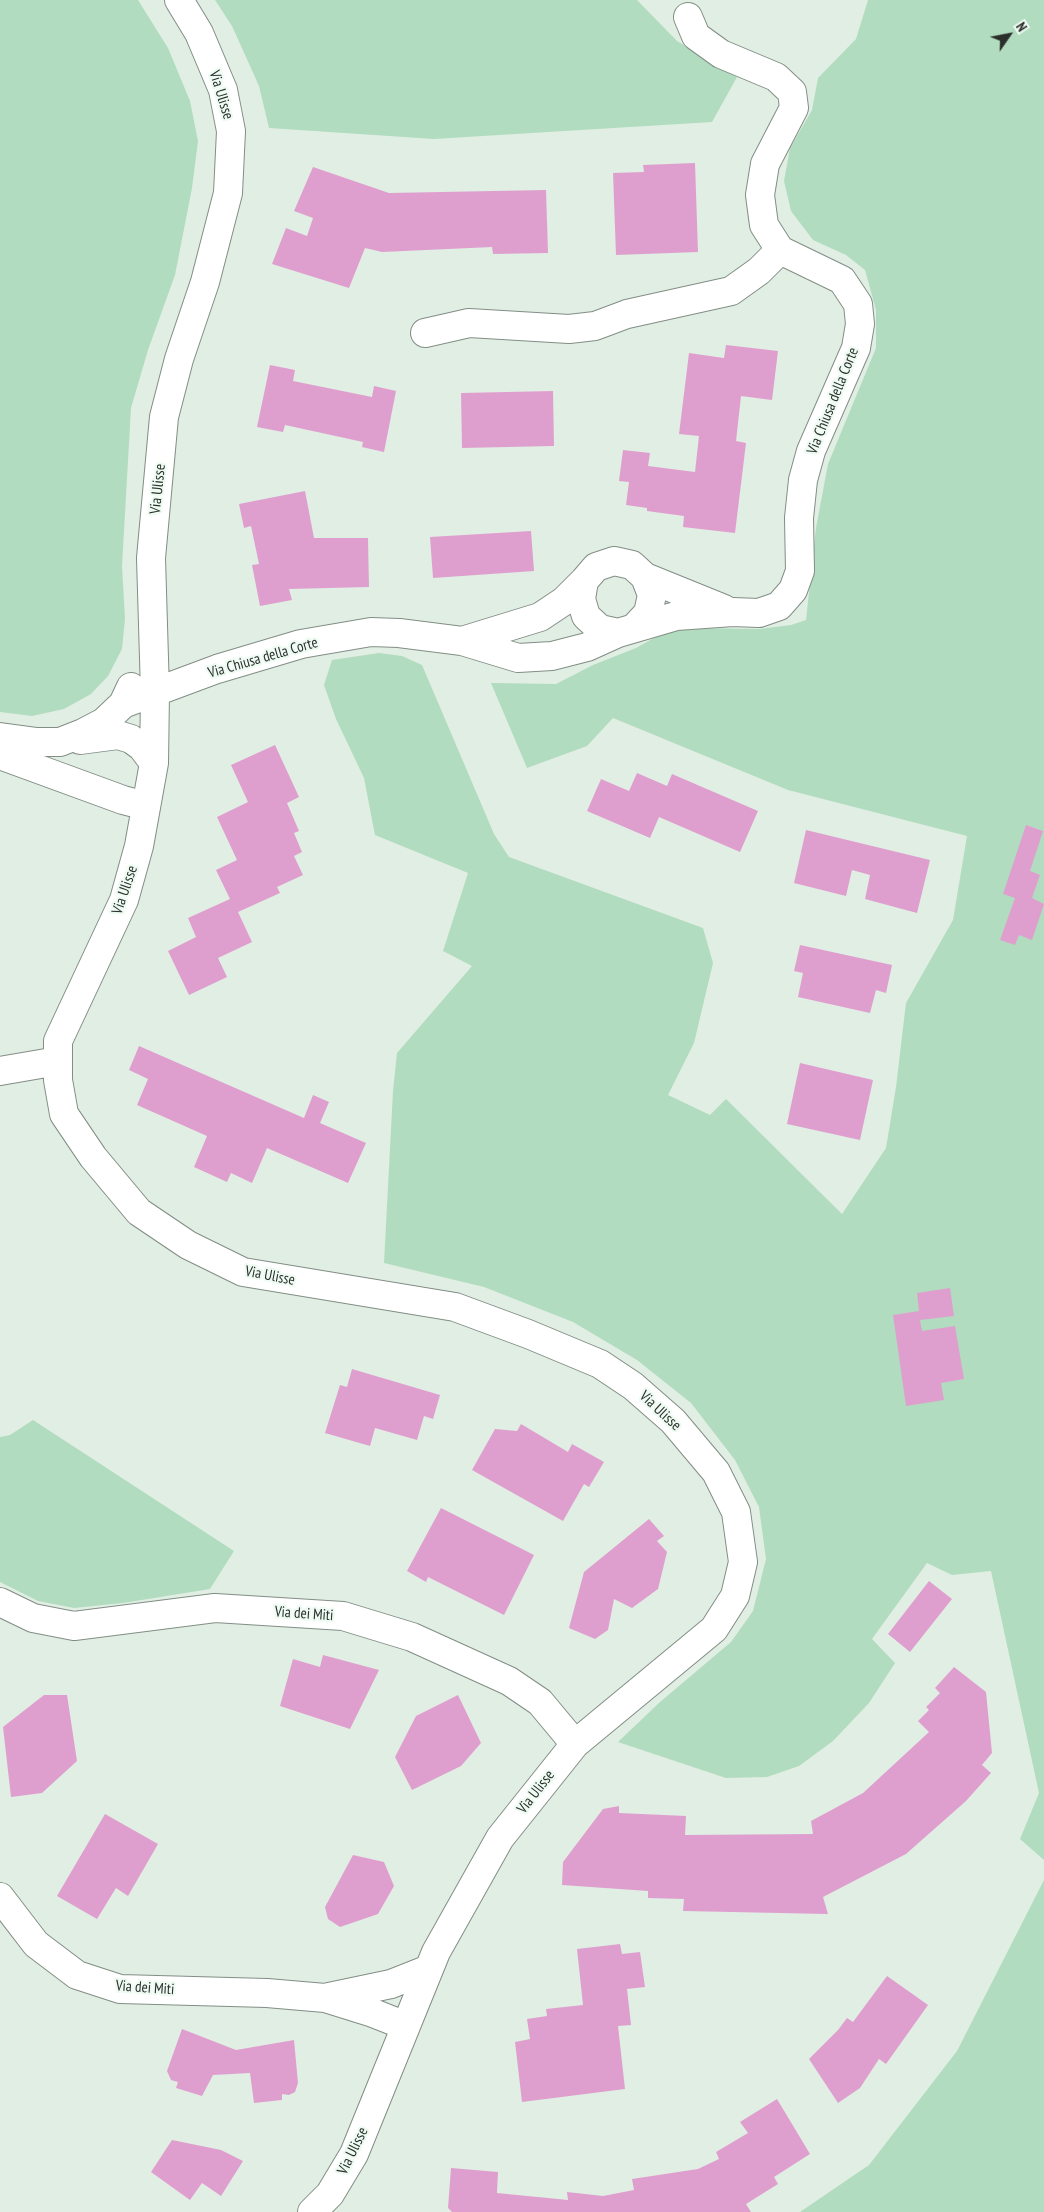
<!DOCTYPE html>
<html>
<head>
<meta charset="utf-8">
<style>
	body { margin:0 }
	#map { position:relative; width:1044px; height:2212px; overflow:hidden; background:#e1eee4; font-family:"PT Sans Narrow",sans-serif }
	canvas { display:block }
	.north { position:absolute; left:984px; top:10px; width:50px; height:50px; -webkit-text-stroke:4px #eefbf2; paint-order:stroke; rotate:57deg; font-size:14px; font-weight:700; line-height:20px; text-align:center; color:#2b302c }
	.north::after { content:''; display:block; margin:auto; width:18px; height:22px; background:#2b302c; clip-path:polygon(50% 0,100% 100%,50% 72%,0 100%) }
</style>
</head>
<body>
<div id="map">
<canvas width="1044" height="2212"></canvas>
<div class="north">N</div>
</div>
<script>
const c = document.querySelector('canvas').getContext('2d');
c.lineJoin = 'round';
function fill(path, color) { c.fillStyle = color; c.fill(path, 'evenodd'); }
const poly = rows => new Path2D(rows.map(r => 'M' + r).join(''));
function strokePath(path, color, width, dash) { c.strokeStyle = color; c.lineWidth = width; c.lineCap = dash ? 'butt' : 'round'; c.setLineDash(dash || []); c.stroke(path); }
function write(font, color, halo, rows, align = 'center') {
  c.font = font + ' "PT Sans Narrow",sans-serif'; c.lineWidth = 4.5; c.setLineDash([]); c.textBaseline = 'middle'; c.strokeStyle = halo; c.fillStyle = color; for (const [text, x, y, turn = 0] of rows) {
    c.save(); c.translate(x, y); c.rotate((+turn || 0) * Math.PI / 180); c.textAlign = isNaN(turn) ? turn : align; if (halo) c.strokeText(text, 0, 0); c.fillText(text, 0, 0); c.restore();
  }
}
const green = poly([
	[0,0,138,0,168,48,190,101,198,141,192,188,175,275,148,350,131,408,122,566,125,619,122,649,108,676,91,694,64,709,32,716,0,712],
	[215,0,637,0,677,41,737,77,712,122,434,139,269,128,259,86,232,26],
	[868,0,1044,0,1044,1860,1020,1839,1039,1793,991,1571,952,1575,927,1563,872,1639,895,1663,869,1703,833,1741,799,1766,767,1777,726,1778,618,1742,660,1702,731,1642,753,1611,766,1559,759,1507,735,1460,691,1403,637,1360,573,1322,484,1287,384,1263,393,1091,397,1053,472,966,443,951,468,873,375,835,364,778,336,719,324,685,332,660,379,653,402,656,422,665,494,834,509,857,703,928,713,963,694,1043,668,1095,710,1115,726,1099,842,1214,886,1148,896,1087,906,1003,953,920,967,836,788,790,613,718,587,746,527,768,491,683,556,684,593,665,636,648,663,633,692,628,759,629,791,625,806,620,816,528,828,464,876,348,876,310,865,270,846,255,813,240,791,211,784,181,790,148,812,110,818,78,856,39],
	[33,1420,234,1551,210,1589,123,1603,74,1608,38,1601,0,1582,0,1437,10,1435],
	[1044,1880,1044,2212,800,2212,869,2165,957,2051]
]);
const building = poly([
	[695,163,698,252,616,255,613,173,644,172,643,165],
	[313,167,389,193,546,190,548,253,493,254,492,247,382,252,365,248,349,288,272,264,286,228,307,236,313,218,294,211],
	[726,345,778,351,772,400,741,396,736,441,746,443,735,533,683,527,684,516,647,511,647,508,626,505,629,482,619,481,623,450,650,453,648,466,695,472,699,436,679,434,689,353,724,358],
	[270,365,295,370,293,381,372,397,374,386,396,391,384,452,362,447,363,442,285,425,283,432,257,427],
	[553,391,554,446,462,448,461,393],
	[305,491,314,538,368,538,369,587,289,589,292,600,260,606,252,565,259,564,251,526,244,528,239,504],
	[531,531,534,571,433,578,430,537],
	[275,745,299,797,287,803,299,831,294,833,302,852,294,856,303,875,277,887,280,893,238,912,252,942,218,958,227,977,189,995,168,951,196,937,188,918,230,899,216,870,237,860,217,817,248,802,231,765],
	[637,773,667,786,672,774,758,811,740,852,659,817,650,838,587,811,601,779,629,791],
	[1026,825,1043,831,1030,871,1040,875,1032,898,1044,904,1032,940,1019,935,1015,945,1000,940,1015,898,1003,894],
	[806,830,930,860,917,913,865,899,870,875,852,870,846,896,794,883],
	[800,945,892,965,886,993,876,990,870,1013,798,997,803,973,794,971],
	[139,1046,304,1118,313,1095,329,1102,320,1123,366,1143,348,1183,267,1148,252,1183,231,1173,227,1182,194,1167,207,1136,137,1105,148,1079,129,1070],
	[800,1063,873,1080,860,1140,787,1124],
	[950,1288,954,1316,920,1320,922,1331,955,1326,964,1379,941,1383,944,1400,906,1406,893,1315,919,1311,917,1293],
	[352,1369,440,1395,433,1419,424,1416,417,1440,375,1428,370,1446,325,1433,340,1385,347,1387],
	[521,1424,568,1452,572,1444,604,1462,589,1487,584,1484,563,1521,472,1470,495,1429,517,1431],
	[441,1508,534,1555,504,1615,428,1577,426,1582,407,1571],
	[649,1519,664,1536,657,1541,667,1552,658,1589,632,1608,614,1599,608,1630,595,1639,569,1628,584,1572],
	[929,1581,952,1599,910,1652,888,1634],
	[323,1655,379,1670,350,1729,280,1706,293,1659,320,1667],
	[954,1667,986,1692,992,1753,982,1765,991,1773,966,1801,906,1854,823,1897,828,1914,683,1911,684,1899,648,1898,648,1891,562,1885,563,1862,603,1809,619,1806,619,1813,686,1816,685,1835,813,1834,811,1821,863,1793,929,1732,918,1721,929,1710,926,1707,940,1693,935,1688],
	[44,1695,67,1695,77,1761,42,1793,11,1797,3,1727],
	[458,1695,481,1743,461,1766,412,1790,395,1757,416,1716],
	[105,1814,158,1844,128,1896,116,1888,97,1919,57,1896],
	[353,1855,384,1862,394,1886,378,1914,340,1927,328,1919,325,1907],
	[620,1944,622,1954,640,1952,645,1987,627,1989,631,2025,618,2026,625,2089,522,2102,515,2042,530,2039,527,2019,547,2016,546,2009,583,2005,577,1949],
	[887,1976,928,2005,886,2064,879,2059,860,2088,838,2103,809,2059,838,2030,847,2018,853,2022],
	[182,2029,236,2050,294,2040,298,2083,295,2092,289,2095,282,2094,282,2100,254,2103,250,2073,213,2075,202,2096,176,2088,178,2082,171,2080,167,2071],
	[777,2099,810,2154,774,2177,778,2184,746,2204,751,2212,452,2212,448,2208,451,2168,498,2172,497,2193,568,2200,567,2192,603,2196,634,2190,632,2179,698,2169,719,2159,716,2152,748,2133,740,2122],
	[172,2140,221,2150,243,2161,221,2196,202,2183,190,2200,151,2172]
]);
const minor = poly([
	[179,0,199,33,223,90,231,131,228,193,205,282,179,359,164,417,151,558,155,692,154,763,139,846,124,900,58,1041,58,1080,64,1114,93,1157,139,1212,188,1245,243,1272,455,1307,528,1334,600,1364,633,1386,673,1421,716,1472,736,1512,743,1562,735,1596,714,1629,575,1744,500,1838,436,1952,354,2154,330,2194,312,2212],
	[425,333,469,323,569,329,595,326,627,314,731,291,759,271,780,250],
	[645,577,724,609],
	[636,626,648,613,652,595,645,577,632,565,614,561,596,567,584,581,581,599,586,616,600,629,618,633,676,616,733,612,759,613,779,606,793,590,800,571,799,518,803,480,811,451,856,348,860,324,858,304,842,280,780,250,764,225,760,195,765,164,794,108,792,92,776,77,721,54,696,36,688,17],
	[462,641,540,617,564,601,584,581],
	[123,704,217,669,301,644,371,632,399,633,462,641,518,658,552,656,587,647,618,633],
	[0,737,37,742,60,742,83,733,104,722,123,704,131,687],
	[80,740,118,735,131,739,142,747,154,763],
	[0,755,123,800,146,806],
	[0,1071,58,1061],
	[0,1602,33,1618,74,1626,215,1608,343,1616,412,1637,509,1681,540,1702,575,1744],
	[0,1897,36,1944,77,1975,120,1989,267,1993,325,1998,373,2013,406,2026],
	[329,1997,391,1984,429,1969]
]);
const streetNames = [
	["Via Ulisse",221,95,73],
	["Via Chiusa della Corte",833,401,-68],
	["Via Ulisse",158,489,-84],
	["Via Chiusa della Corte",263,658,-16],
	["Via Ulisse",125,890,-71],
	["Via Ulisse",270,1276,11],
	["Via Ulisse",660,1411,43],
	["Via dei Miti",304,1614,4],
	["Via Ulisse",536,1792,-52],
	["Via dei Miti",145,1988,4],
	["Via Ulisse",353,2151,-64]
];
fill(green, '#b2dcbf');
fill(building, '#df9fce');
strokePath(minor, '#828e85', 30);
strokePath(minor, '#fff', 28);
write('15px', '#2b302c', '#eefbf2', streetNames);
</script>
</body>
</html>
